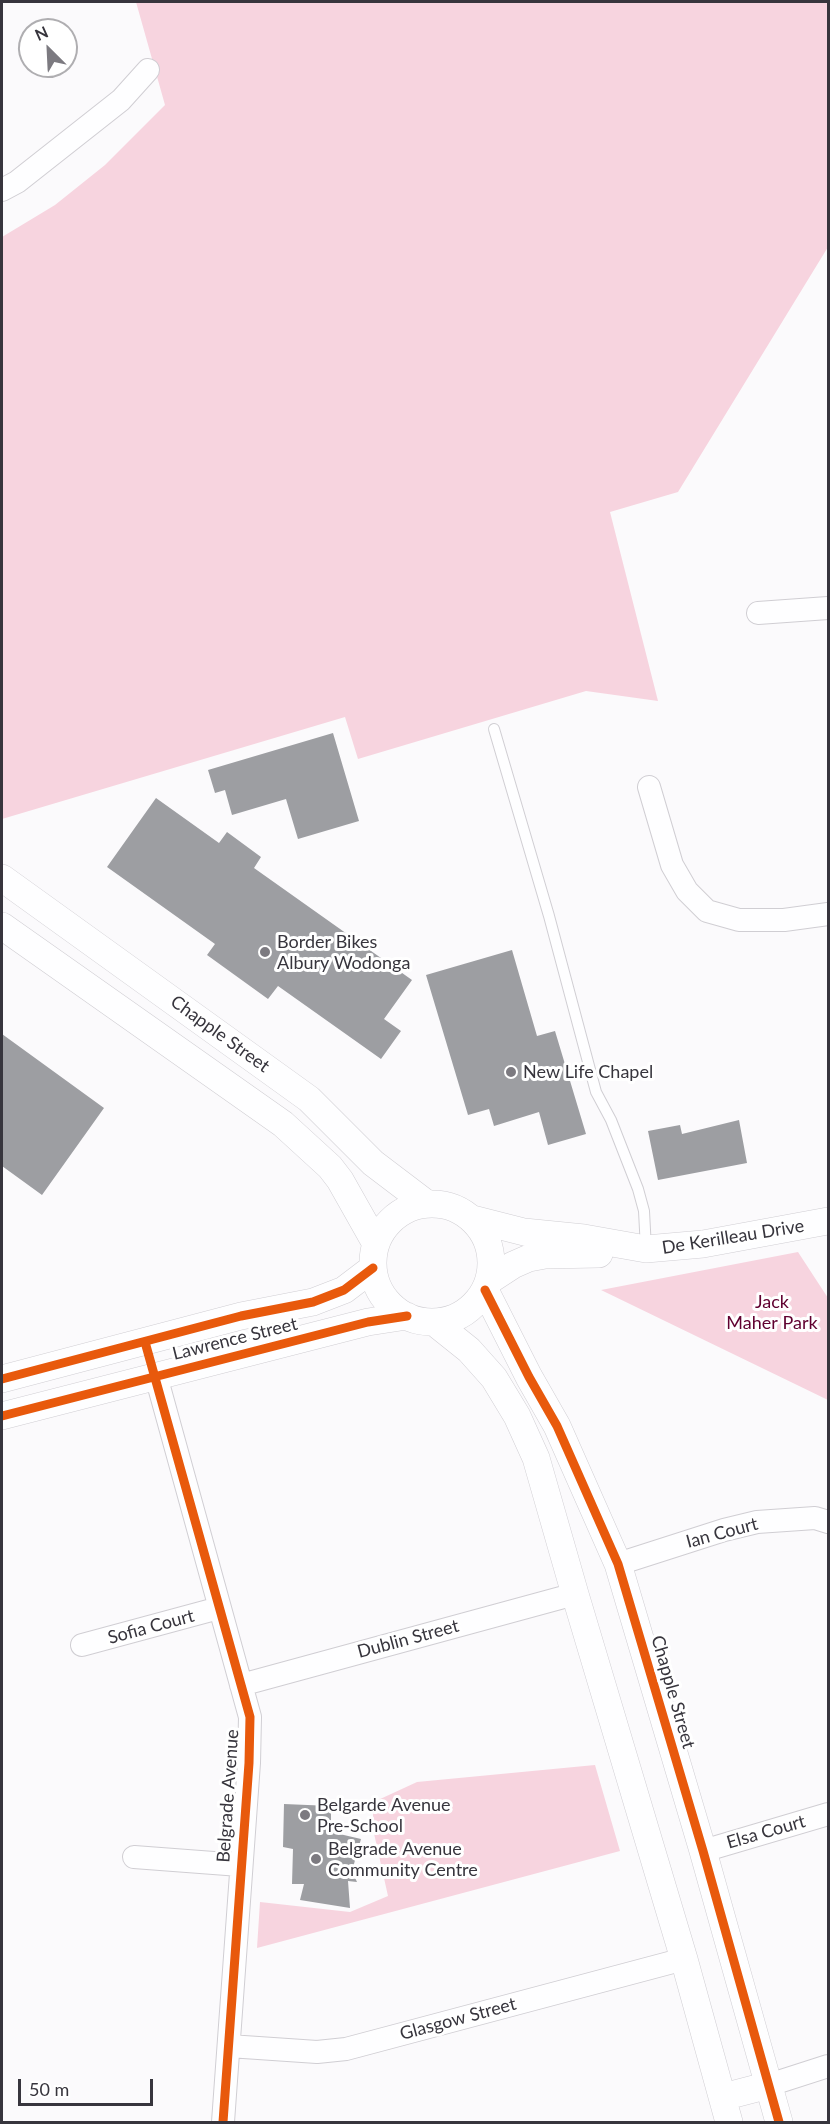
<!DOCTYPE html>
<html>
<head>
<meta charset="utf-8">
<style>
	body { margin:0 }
	#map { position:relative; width:830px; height:2124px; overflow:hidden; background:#fbfafc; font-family:Lato,sans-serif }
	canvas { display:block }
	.frame { position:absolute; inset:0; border:3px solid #37353d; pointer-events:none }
	.north { position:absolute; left:18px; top:18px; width:60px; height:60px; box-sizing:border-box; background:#fff; border:2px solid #afaeb1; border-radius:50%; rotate:336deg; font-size:16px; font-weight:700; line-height:24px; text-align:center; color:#37353d }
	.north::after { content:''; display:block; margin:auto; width:21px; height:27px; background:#7c7a80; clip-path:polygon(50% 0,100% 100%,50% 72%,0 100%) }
	.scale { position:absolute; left:18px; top:2079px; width:135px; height:27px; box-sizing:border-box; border:3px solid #37353d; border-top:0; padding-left:8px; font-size:18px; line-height:21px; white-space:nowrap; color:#37353d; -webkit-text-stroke:4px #fff; paint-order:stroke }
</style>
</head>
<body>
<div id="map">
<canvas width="830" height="2124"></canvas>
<div class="frame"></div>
<div class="north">N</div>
<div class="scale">50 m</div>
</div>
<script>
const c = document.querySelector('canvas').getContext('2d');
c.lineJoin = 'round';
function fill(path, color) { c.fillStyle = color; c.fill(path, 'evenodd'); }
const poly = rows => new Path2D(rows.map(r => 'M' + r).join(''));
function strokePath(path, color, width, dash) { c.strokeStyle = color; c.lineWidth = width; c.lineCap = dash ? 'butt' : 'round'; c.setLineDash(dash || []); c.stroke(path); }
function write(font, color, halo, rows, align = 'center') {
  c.font = font + ' Lato,sans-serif'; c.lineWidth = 6; c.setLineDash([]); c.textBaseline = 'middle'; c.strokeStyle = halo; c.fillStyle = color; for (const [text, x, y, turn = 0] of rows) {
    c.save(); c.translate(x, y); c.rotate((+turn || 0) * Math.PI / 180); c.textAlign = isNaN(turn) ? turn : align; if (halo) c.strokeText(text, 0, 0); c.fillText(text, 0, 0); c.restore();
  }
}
const green = poly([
	[136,2,828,2,828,247,678,492,610,512,658,701,586,691,358,759,345,717,2,819,2,237,55,205,105,165,165,105],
	[798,1252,828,1298,828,1400,601,1290],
	[595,1765,620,1851,257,1948,260,1902,350,1912,388,1896,373,1829,373,1813,378,1800,417,1782]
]);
const building = poly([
	[333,733,359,821,298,839,286,799,232,815,225,790,215,793,208,770],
	[156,798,219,843,227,832,261,857,254,868,412,980,384,1019,401,1031,381,1059,278,986,268,999,207,955,215,944,107,867],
	[512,950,537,1036,555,1031,586,1134,548,1145,539,1112,494,1126,489,1109,468,1115,426,975],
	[2,1034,104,1108,42,1195,2,1166],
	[739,1120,747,1163,658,1180,648,1131,680,1125,682,1134],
	[284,1804,331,1806,331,1832,361,1839,352,1871,357,1882,348,1881,350,1908,300,1900,304,1884,292,1884,293,1849,283,1847]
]);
const service = poly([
	[494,729,549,916,596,1092,611,1120,638,1189,644,1211,646,1249]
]);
const minor = poly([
	[2,190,17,182,121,100,148,70],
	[758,613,828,608],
	[649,787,672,865,687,891,707,911,739,920,784,920,828,914],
	[156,1376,250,1717,249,1763,223,2122],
	[618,1564,724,1530,757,1522,815,1518,828,1522],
	[82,1645,219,1608],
	[241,1685,575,1594],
	[703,1851,828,1814],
	[134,1857,240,1865],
	[229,2046,317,2052,346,2049,684,1959],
	[769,2085,828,2066]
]);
const tertiary = poly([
	[2,878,309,1099,373,1163,427,1204],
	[2,926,283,1124,330,1167,340,1180,375,1242],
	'373 1263a59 59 0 1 1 118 0a59 59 0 1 1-118 0Z',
	[473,1219,524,1232,584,1238,646,1249,703,1244,828,1221],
	[490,1280,513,1265,529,1258,545,1255,599,1254],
	[485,1290,529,1377,557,1426,618,1564,703,1851,779,2122],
	[434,1322,469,1350,494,1378,517,1416,536,1458,575,1594,684,1959,729,2122],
	[2,1379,241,1316,313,1302,344,1290,373,1268],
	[2,1416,368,1322,407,1316],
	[723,2097,769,2085]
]);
const cycleway = poly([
	[485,1290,529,1377,557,1426,618,1564,703,1851,779,2122],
	[145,1342,250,1717,249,1763,223,2122],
	[2,1379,241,1316,313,1302,344,1290,373,1268],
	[2,1416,368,1322,407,1316]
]);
const markers = [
	[265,952,6,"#7c7a80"],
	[511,1072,6,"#7c7a80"],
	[305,1815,6,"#7c7a80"],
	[316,1859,6,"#7c7a80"]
];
const poiNames = [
	["Border Bikes",277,942],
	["Albury Wodonga",277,963],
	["New Life Chapel",523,1072],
	["Belgarde Avenue",317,1805],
	["Pre-School",317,1826],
	["Belgrade Avenue",328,1849],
	["Community Centre",328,1870]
];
const streetNames = [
	["Chapple Street",220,1034,36],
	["De Kerilleau Drive",733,1237,-9],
	["Lawrence Street",235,1339,-14],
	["Ian Court",722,1533,-15],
	["Sofia Court",151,1627,-15],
	["Dublin Street",408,1639,-15],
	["Chapple Street",673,1692,74],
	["Belgrade Avenue",228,1796,-86],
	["Elsa Court",766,1832,-16],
	["Glasgow Street",458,2019,-15]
];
const parkNames = [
	["Jack",772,1302],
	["Maher Park",772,1323]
];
fill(green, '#f7d4df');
fill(building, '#9d9ea2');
strokePath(service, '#d0ced3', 12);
strokePath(minor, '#d0ced3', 24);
strokePath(tertiary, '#d0ced3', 28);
strokePath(service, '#fefeff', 10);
strokePath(minor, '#fefeff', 22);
strokePath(tertiary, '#fefeff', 27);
strokePath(cycleway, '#e8590c', 9);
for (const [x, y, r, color] of markers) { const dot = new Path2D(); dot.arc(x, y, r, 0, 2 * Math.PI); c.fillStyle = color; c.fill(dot); strokePath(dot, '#fff', 2); }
write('18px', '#37353d', '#fff', poiNames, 'left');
write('18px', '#37353d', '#fff', streetNames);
write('18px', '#600030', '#fff', parkNames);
</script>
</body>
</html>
